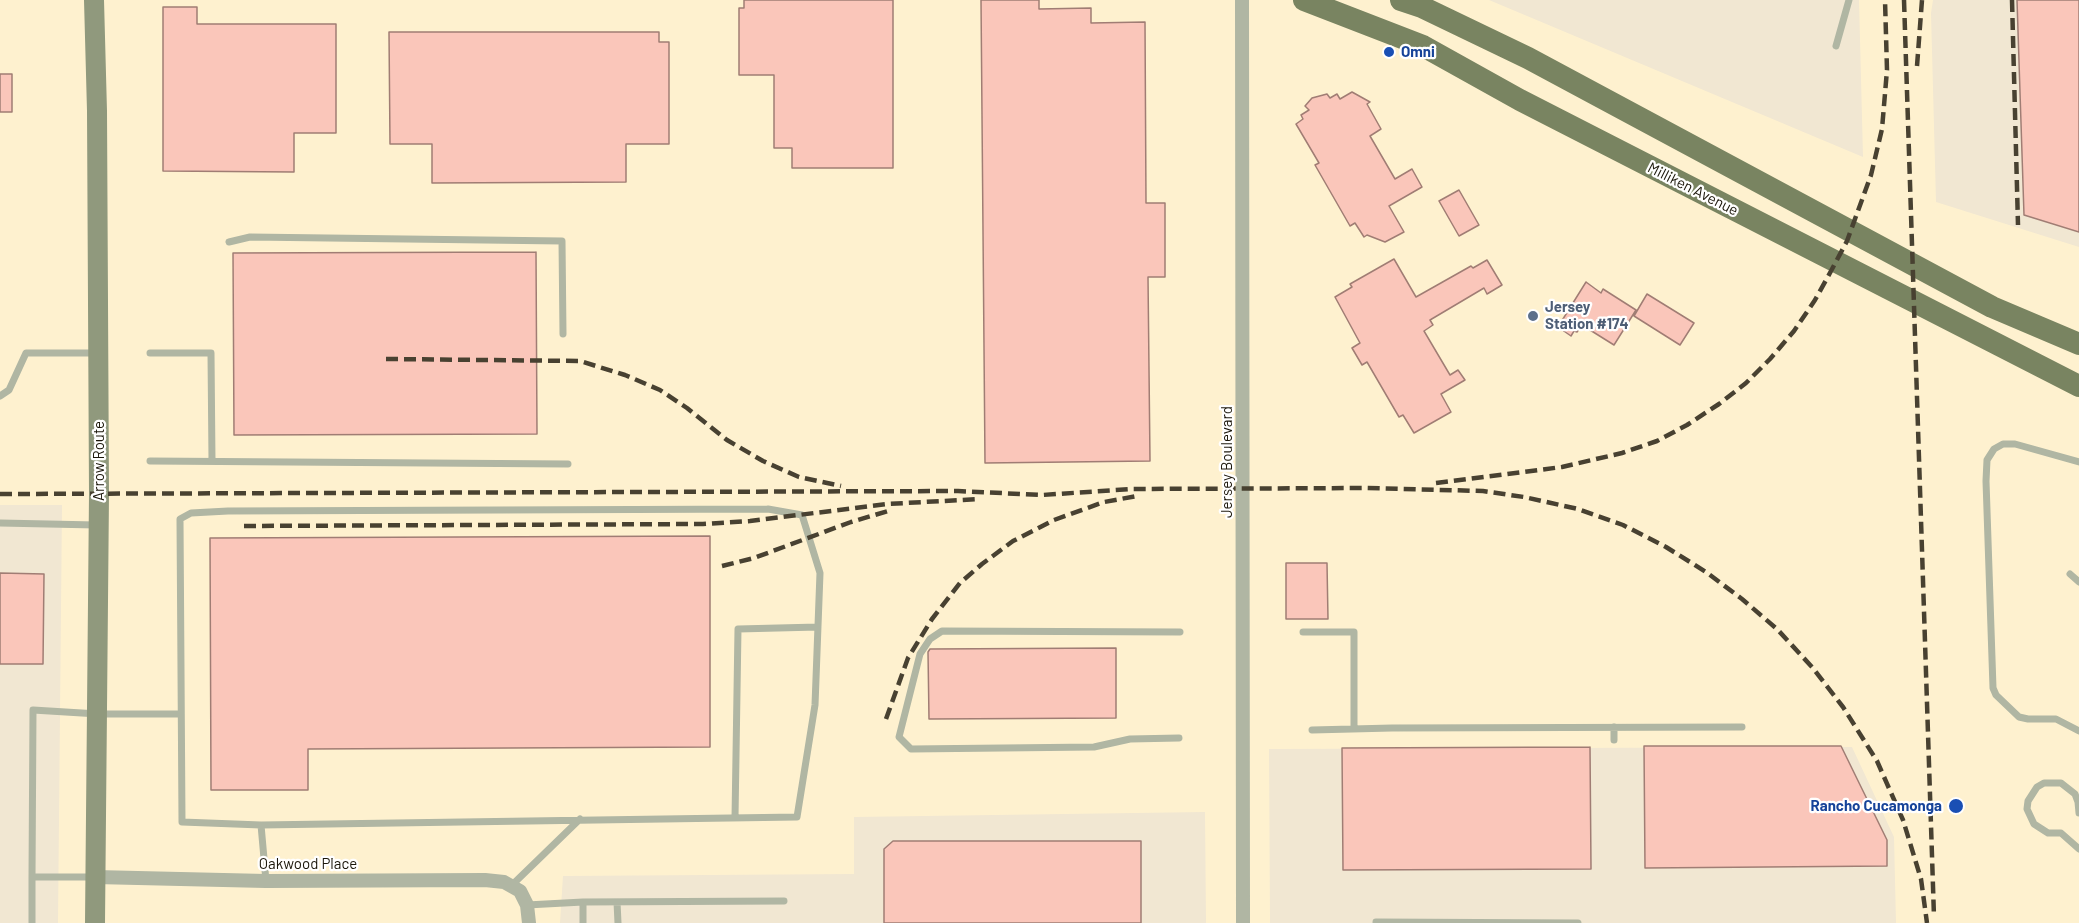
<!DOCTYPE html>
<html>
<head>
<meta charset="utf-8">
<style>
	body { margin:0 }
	canvas { display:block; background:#fef1cf }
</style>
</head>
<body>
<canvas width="2079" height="923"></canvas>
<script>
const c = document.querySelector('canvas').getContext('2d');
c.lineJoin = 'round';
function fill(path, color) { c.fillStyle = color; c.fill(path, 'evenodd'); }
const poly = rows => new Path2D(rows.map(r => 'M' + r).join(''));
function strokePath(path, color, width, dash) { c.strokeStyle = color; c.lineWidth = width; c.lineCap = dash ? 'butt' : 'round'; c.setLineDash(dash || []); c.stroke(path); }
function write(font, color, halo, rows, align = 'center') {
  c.font = font + ' Barlow,sans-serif'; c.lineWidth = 4.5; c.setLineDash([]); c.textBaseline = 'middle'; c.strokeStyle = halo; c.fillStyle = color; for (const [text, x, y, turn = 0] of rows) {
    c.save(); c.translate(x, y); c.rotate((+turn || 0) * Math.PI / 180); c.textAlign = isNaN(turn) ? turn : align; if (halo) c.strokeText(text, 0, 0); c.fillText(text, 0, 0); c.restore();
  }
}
const industrial = poly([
	[1489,0,1859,0,1863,157],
	[1933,0,2079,0,2079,247,1936,202,1931,13],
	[0,505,62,505,58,923,0,923],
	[1852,747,1894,837,1896,923,1270,923,1269,749],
	[1205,812,1206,923,560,923,563,876,854,874,854,817]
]);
const building = poly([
	[744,0,893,0,893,168,792,168,792,148,774,148,774,75,739,75,739,8,744,8,744,0],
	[981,0,1039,0,1039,9,1091,8,1091,23,1145,22,1146,203,1165,203,1165,277,1148,277,1150,461,985,463,981,0],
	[2017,0,2079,0,2079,232,2024,215,2017,0],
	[163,7,197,7,197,24,336,24,336,133,294,133,294,172,163,171,163,7],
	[389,32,659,32,659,42,669,42,669,144,626,144,626,182,432,183,432,144,390,144,389,32],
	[0,74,12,74,12,112,0,112,0,74],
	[1352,92,1370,102,1367,104,1381,129,1370,136,1395,179,1412,169,1422,187,1389,206,1404,232,1385,242,1367,235,1364,237,1355,223,1350,226,1315,165,1319,163,1296,124,1303,119,1301,115,1309,110,1305,106,1312,98,1327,94,1330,98,1337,94,1340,99,1352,92],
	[1459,190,1479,225,1459,236,1439,201,1459,190],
	[536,252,537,434,234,435,233,253,536,252],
	[1394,259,1416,297,1471,266,1473,268,1487,260,1502,285,1487,294,1484,288,1430,320,1433,325,1424,331,1450,375,1458,370,1465,380,1441,394,1451,412,1414,433,1403,415,1399,417,1367,362,1362,365,1352,348,1360,343,1335,297,1352,287,1350,284,1394,259],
	[1586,282,1601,293,1603,289,1636,310,1614,345,1582,325,1577,332,1574,331,1571,336,1558,327,1586,282],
	[1647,294,1694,323,1680,345,1634,316,1647,294],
	[710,536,710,747,308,749,308,790,211,790,210,538,710,536],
	[1286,563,1327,563,1328,619,1286,619,1286,563],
	[0,573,44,574,43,664,0,664,0,573],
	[1116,648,1116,718,929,719,928,652,930,649,1116,648],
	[1644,746,1841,746,1887,840,1887,866,1645,868,1644,746],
	[1590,747,1591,869,1343,870,1342,748,1590,747],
	[893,841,1141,841,1141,923,884,923,884,849,893,841]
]);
const service = poly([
	[1836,46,1849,0],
	[229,242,250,237,562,241,563,334],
	[150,353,211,353,212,461],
	[0,396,9,390,26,353,96,353],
	[150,461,568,464],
	[2079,462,2015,444,2003,444,1994,449,1987,460,1986,481,1993,688,1996,695,2019,717,2028,719,2056,719,2079,731],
	[768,509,802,515,820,573,815,705,797,817,261,825,182,822,180,519,191,513,228,511,768,509],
	[0,523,96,525],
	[2070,574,2079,582],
	[1303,632,1354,632,1354,729],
	[1614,727,1614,740],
	[1312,730,1392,728,1742,727],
	[1179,738,1130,739,1094,747,911,749,899,737,920,654,930,639,942,631,1180,632],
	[2079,813,2078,802,2075,794,2061,783,2044,783,2037,787,2028,801,2027,809,2034,824,2048,833,2061,833,2079,849],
	[735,818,738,629,818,627],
	[261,825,266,881],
	[92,877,32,877,33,710,98,714,181,714],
	[511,886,580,819],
	[617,902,618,923],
	[527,905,583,902],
	[1376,922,1578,923],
	[32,923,32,877],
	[583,923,583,902,784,901]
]);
const minor = poly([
	[1242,0,1243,923],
	[95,877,266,881,485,880,504,882,520,891,527,905,529,923]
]);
const secondary = poly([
	[94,0,97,111,99,494,95,923]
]);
const primary = poly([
	[1304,0,1423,46,1520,100,2079,386],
	[1401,0,1422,7,1528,58,1992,307,2079,344]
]);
const rail = poly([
	[1904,0,1934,917],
	[2012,0,2018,225],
	[1917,66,1922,0],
	[386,359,580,361,625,375,660,390,687,408,727,440,763,461,799,477,841,486],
	[1436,483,1562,467,1622,453,1657,441,1687,425,1719,404,1746,383,1770,359,1794,331,1815,300,1831,271,1847,241,1871,175,1882,129,1887,70,1885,0],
	[0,494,958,491,1042,495,1132,489,1367,488,1483,491,1524,497,1578,509,1623,525,1666,547,1706,572,1742,599,1777,629,1812,667,1843,707,1877,761,1903,820,1921,879,1927,923],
	[244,526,703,524,750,521,887,504,980,499],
	[722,566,754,558,851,522,888,511],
	[886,719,908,658,932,619,960,583,982,564,1013,541,1054,520,1104,502,1137,496]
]);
const markers = [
	[1389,52,6,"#1a4fb4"],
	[1533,316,6,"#5c6f8a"],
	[1956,806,8,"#1a4fb4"]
];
const transitNames = [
	["Omni",1401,52],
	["Rancho Cucamonga",1942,806,"right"]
];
const streetNames = [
	["Milliken Avenue",1693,189,27],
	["Arrow Route",99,461,-90],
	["Jersey Boulevard",1227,462,-90],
	["Oakwood Place",308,864]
];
const serviceNames = [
	["Jersey",1545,307],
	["Station #174",1545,324]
];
fill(industrial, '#f1e7d2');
fill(building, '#fac6ba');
strokePath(building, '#a07d74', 1.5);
strokePath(service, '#b0b6a3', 7);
strokePath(minor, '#b0b6a3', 14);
strokePath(secondary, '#90997d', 20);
strokePath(primary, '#798461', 22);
strokePath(rail, '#484131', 4.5, [12, 6]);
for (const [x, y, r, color] of markers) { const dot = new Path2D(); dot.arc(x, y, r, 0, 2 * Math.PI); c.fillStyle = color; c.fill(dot); strokePath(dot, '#fff', 2); }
write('bold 15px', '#164399', '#fff', transitNames, 'left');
write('15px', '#1b160a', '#fff', streetNames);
write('bold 15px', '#4e5e75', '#fff', serviceNames, 'left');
</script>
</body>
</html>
